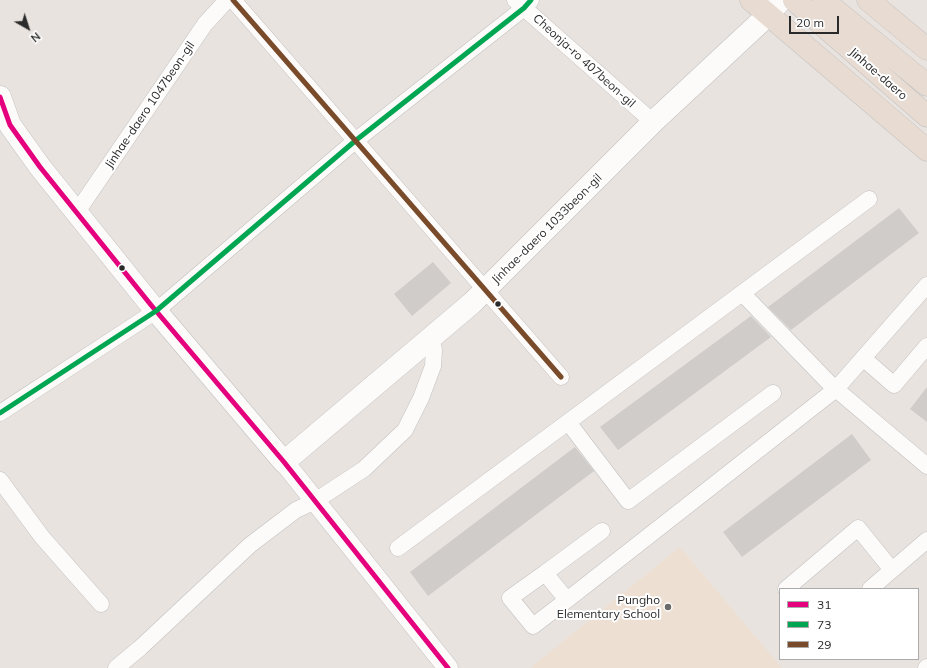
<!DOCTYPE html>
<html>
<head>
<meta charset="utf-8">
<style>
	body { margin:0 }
	#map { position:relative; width:927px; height:668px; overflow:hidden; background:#e9e3df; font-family:Mulish,sans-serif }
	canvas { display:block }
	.legend { position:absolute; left:779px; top:588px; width:140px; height:72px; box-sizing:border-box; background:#fff; border:1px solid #aaa; margin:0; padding:5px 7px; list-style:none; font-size:12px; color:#2a2a2a }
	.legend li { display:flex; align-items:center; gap:8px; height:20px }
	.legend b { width:20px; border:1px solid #aaa }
	.north { position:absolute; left:8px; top:8px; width:40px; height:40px; -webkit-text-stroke:3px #fff; paint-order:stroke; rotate:141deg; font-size:11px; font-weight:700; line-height:16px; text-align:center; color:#2a2a2a }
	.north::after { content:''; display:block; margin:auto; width:14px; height:18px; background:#2a2a2a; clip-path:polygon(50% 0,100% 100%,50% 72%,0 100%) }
	.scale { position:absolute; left:789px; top:16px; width:50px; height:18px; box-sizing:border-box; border:2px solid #2a2a2a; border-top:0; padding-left:5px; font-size:12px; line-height:14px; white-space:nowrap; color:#2a2a2a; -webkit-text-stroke:3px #fff; paint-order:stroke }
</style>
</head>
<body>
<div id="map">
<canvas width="927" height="668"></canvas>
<ul class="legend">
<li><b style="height:5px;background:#e5007d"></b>31</li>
<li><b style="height:5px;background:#00a651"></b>73</li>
<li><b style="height:5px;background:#7a4b2a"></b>29</li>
</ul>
<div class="north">N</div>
<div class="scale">20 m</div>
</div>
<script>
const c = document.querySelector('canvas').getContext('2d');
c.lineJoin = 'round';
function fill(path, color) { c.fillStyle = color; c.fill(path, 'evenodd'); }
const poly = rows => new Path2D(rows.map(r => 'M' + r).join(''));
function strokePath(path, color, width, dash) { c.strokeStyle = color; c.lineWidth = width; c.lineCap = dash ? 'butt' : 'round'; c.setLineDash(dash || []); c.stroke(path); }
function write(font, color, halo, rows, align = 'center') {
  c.font = font + ' Mulish,sans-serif'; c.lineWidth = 4; c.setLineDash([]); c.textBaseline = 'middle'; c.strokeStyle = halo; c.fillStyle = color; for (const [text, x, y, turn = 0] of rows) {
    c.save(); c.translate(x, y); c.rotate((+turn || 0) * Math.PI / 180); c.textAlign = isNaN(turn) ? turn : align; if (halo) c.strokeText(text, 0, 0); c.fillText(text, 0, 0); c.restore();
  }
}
const education = poly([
	[680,547,782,668,530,668]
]);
const building = poly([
	[899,208,919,233,791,330,768,307],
	[433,262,451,283,412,316,394,294],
	[751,316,771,337,618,450,600,427],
	[927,387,927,422,910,409],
	[852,434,871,460,742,557,723,532],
	[575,447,594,471,428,596,410,572]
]);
const minor = poly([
	[233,0,561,377],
	[515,0,653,122],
	[77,212,205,24,227,0],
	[742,293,831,385,927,466],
	[863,358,894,385,927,346],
	[0,413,156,311,355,141,524,8,531,0],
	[568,422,628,501,773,393],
	[0,480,42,537,101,604],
	[398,548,869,199],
	[545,573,602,531],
	[786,589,858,528,892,570],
	[870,589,927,540],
	[567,600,545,573,510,598,533,626,567,600,836,389,927,285],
	[116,668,140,648,250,545,296,510,315,501,364,469,405,430,421,398,433,366,434,350,431,338],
	[926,668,927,667]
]);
const tertiary = poly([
	[284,462,448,668]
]);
const secondary = poly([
	[0,97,10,125,40,167,151,305,284,462,472,303,653,122,768,15,781,0]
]);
const trunk = poly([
	[751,0,927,150],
	[794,0,927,116],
	[823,0,927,85],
	[868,0,927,49]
]);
const bus1 = poly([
	[0,97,10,125,40,167,151,305,284,462,448,668]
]);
const bus2 = poly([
	[0,413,156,311,355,141,524,8,531,0]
]);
const bus3 = poly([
	[233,0,561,377]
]);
const markers = [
	[122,268,3.5,"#2a2a2a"],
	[498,304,3.5,"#2a2a2a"],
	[668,607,4,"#6d6b69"]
];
const streetNames = [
	["Cheonja-ro 407beon-gil",584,61,42],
	["Jinhae-daero",878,74,41],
	["Jinhae-daero 1047beon-gil",150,105,-56],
	["Jinhae-daero 1033beon-gil",547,229,-45]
];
const poiNames = [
	["Pungho",660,600],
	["Elementary School",660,614]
];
fill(education, '#ede0d3');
fill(building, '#cfccc9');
strokePath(minor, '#c2c1c1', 17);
strokePath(tertiary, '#c2c1c1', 21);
strokePath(secondary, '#c2c1c1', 23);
strokePath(trunk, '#c4c2c1', 23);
strokePath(minor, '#fcfbfa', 16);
strokePath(tertiary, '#fcfbfa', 20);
strokePath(secondary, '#fcfbfa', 22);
strokePath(trunk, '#e8dcd2', 22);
strokePath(bus1, '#e5007d', 5);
strokePath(bus2, '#00a651', 5);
strokePath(bus3, '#7a4b2a', 5);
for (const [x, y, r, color] of markers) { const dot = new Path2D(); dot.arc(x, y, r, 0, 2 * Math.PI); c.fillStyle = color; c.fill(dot); strokePath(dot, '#fff', 1.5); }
write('12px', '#2a2a2a', '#fff', streetNames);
write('12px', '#2a2a2a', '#fff', poiNames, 'right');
</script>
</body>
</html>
